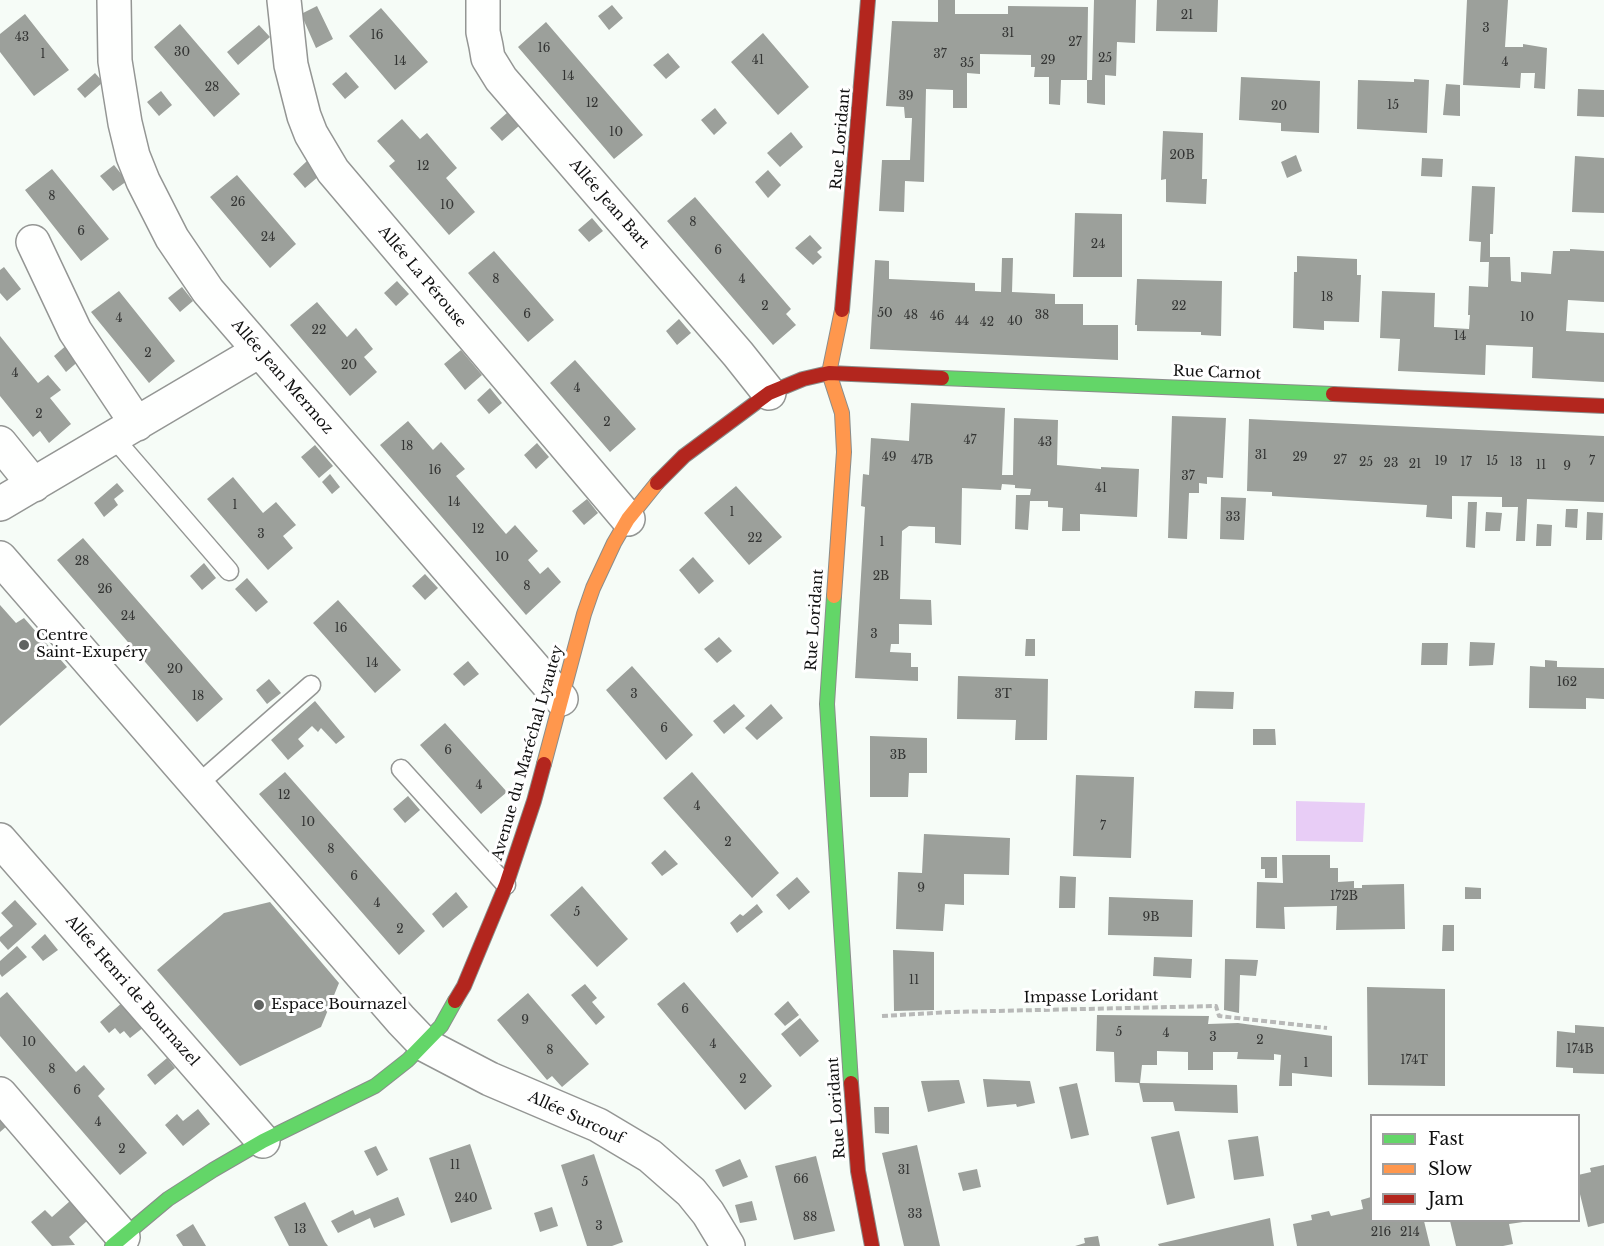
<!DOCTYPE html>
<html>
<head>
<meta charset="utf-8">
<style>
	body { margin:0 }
	#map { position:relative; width:1604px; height:1246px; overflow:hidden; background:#f6fcf7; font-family:"Libre Baskerville",serif }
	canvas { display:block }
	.legend { position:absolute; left:1370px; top:1114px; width:210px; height:108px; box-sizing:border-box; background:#fff; border:2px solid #9f9f9f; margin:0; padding:8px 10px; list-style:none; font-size:18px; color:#101010 }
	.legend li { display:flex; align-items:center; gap:12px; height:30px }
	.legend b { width:30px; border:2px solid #9f9f9f }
</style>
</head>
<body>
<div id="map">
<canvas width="1604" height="1246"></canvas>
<ul class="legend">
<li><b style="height:8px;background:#63d668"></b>Fast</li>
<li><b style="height:8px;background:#ff974d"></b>Slow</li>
<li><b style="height:8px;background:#b3261e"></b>Jam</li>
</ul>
</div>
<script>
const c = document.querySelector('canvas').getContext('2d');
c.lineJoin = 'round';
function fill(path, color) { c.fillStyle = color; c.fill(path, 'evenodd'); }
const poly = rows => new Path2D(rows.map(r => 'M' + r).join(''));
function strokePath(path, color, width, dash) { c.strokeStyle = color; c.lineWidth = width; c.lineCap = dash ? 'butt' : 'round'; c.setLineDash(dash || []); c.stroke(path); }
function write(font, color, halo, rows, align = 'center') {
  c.font = font + ' "Libre Baskerville",serif'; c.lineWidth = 6; c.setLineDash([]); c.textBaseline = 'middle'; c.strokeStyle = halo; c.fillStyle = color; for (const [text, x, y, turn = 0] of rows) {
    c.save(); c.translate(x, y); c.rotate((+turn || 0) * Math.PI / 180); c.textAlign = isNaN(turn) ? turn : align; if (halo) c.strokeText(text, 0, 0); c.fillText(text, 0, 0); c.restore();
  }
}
const water = poly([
	[1296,801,1365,803,1363,842,1296,841]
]);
const building = poly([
	[938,0,955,0,955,14,1008,14,1008,6,1088,7,1087,80,1061,80,1060,105,1049,104,1049,77,1034,77,1035,67,1031,67,1031,55,980,54,980,74,967,73,967,108,953,108,953,90,926,89,924,182,905,181,904,212,879,211,882,160,910,160,912,118,905,118,904,107,886,106,892,21,938,22],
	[1094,0,1136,0,1135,43,1117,42,1116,76,1105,75,1105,105,1087,103,1087,80,1092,80],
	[1157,0,1218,0,1217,32,1156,31],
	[1467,0,1508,0,1505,47,1523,47,1523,44,1547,48,1545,89,1534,88,1535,73,1521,73,1520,88,1463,85],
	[612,5,623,18,609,30,598,16],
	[317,6,333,39,316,48,301,14],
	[381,8,428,62,395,90,349,36],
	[25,14,69,70,34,96,0,52,0,34],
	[546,22,643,135,614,159,518,47],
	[180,24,240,94,214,117,154,47],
	[259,25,270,37,238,65,227,52],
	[763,33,809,87,778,115,731,62],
	[668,53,680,67,666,79,653,65],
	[346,72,359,87,345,99,332,84],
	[95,73,103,82,85,98,77,89],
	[1241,77,1320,81,1319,133,1281,131,1281,123,1239,120],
	[1414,79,1429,80,1427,133,1357,129,1358,80,1414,82],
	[1446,84,1460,85,1460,116,1443,115],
	[1578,89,1604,90,1604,117,1577,116],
	[161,91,172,105,159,116,147,102],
	[715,108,727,123,714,135,701,120],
	[508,112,520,125,502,141,490,128],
	[402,119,420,139,427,133,457,168,446,178,475,212,449,235,389,166,395,161,377,141],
	[1163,131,1203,133,1202,179,1207,179,1206,204,1166,202,1166,179,1161,180],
	[791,132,803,147,780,167,767,153],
	[1296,155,1302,171,1287,178,1281,162],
	[1575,156,1604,158,1604,213,1572,212],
	[1422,158,1443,159,1442,177,1421,176],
	[307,161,319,176,305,188,293,174],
	[114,165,127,181,113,191,100,176],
	[52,169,109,239,81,261,25,190],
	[768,170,781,185,768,198,755,182],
	[237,175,296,244,270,268,210,197],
	[1472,186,1495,187,1493,234,1490,234,1490,257,1510,257,1511,281,1521,282,1521,272,1551,274,1553,251,1570,251,1570,249,1604,251,1604,302,1568,300,1566,331,1604,333,1604,382,1532,378,1533,347,1486,345,1485,375,1398,371,1400,339,1380,338,1382,291,1435,293,1434,327,1469,329,1470,315,1468,315,1469,286,1488,287,1489,262,1480,262,1481,242,1469,241],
	[695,197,791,309,786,314,796,325,773,345,667,221],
	[1075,213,1122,214,1122,277,1073,277],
	[592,218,603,231,589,242,578,230],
	[810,235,822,248,817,252,822,257,813,265,795,248],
	[494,251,554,320,528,342,468,273],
	[1297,256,1357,259,1357,275,1361,275,1359,322,1324,321,1324,330,1293,328,1294,272,1297,272],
	[1002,258,1013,258,1012,292,1055,294,1055,304,1083,304,1083,325,1118,325,1118,360,870,349,875,260,889,261,889,279,975,283,975,291,1001,292],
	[4,267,21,289,7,301,0,293,0,270],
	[1137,279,1222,281,1221,336,1201,335,1201,332,1137,331,1137,325,1135,325],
	[397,281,409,294,396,306,384,293],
	[182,287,193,301,180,312,168,298],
	[119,291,175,361,149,383,91,312],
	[317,302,347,337,356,328,373,349,364,357,377,372,350,396,290,325],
	[679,319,691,333,677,345,666,331],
	[0,336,38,383,48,375,61,390,50,398,71,424,49,443,40,431,33,437,0,396],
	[68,344,81,359,66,372,54,356],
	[461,350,482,375,465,390,444,364],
	[575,360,636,429,610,452,550,383],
	[490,388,502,403,489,414,477,400],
	[911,403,1005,408,1002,475,1013,475,1014,418,1058,420,1057,465,1101,469,1101,467,1139,469,1137,517,1080,514,1080,531,1062,531,1063,508,1048,507,1048,501,1030,501,1028,530,1015,529,1016,495,1030,495,1031,489,1015,488,1015,485,1002,484,1001,490,962,488,961,545,935,543,935,527,909,526,902,531,900,599,931,600,932,625,899,624,899,644,891,644,890,652,911,653,911,667,918,667,918,681,855,678,865,507,861,506,863,474,869,475,871,438,909,441],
	[1172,416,1226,418,1223,478,1207,477,1207,484,1199,483,1199,493,1189,493,1187,539,1168,538],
	[1249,419,1604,436,1604,502,1527,499,1525,541,1516,541,1518,507,1502,507,1502,497,1452,496,1452,519,1426,517,1427,505,1272,496,1272,492,1247,491],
	[408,421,433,450,441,442,465,469,456,476,506,534,515,525,538,551,528,560,540,574,548,567,561,582,526,615,380,445],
	[537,443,549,457,536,469,524,455],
	[315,445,333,466,319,478,301,457],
	[330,474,340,487,332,494,322,482],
	[233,477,263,513,276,502,296,525,283,536,293,548,268,570,207,499],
	[117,483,124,491,114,499,118,505,104,517,94,503],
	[736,486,782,537,749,565,704,513],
	[1221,497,1246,498,1244,540,1220,539],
	[587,499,598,513,584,525,572,511],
	[1468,502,1477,502,1475,548,1466,547],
	[1566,509,1578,509,1577,528,1565,527],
	[1486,512,1502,513,1500,531,1485,531],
	[1587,512,1603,513,1602,540,1586,540],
	[1537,524,1552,525,1551,546,1536,546],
	[83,538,223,699,197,722,57,560],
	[693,557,714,581,699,594,679,570],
	[204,563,216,578,202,590,190,576],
	[425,574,438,588,425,600,412,586],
	[247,578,268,602,256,612,235,589],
	[338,600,401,670,375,693,313,623],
	[0,605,16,623,24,618,67,667,0,726],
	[719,637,732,651,717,663,704,649],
	[1026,639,1035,639,1035,656,1025,656],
	[1470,642,1495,643,1493,665,1469,666],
	[1422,643,1448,643,1447,665,1421,665],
	[1545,660,1557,661,1557,667,1604,668,1604,699,1586,698,1586,709,1529,708,1530,666,1545,667],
	[468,661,479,674,464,686,453,674],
	[632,666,693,735,666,760,606,690],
	[958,676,1048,679,1047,740,1015,740,1016,720,957,719],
	[269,679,281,693,267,704,256,690],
	[1195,691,1234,692,1233,709,1194,708],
	[315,701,345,737,336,744,321,728,318,732,312,726,298,739,304,746,288,760,271,740],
	[734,704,745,716,724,734,713,721],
	[771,704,783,718,757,740,745,728],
	[445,723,507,792,481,814,420,745],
	[1253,729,1275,729,1276,745,1253,745],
	[870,736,927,738,927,773,909,773,908,797,870,797],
	[285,772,425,931,399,955,259,794],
	[692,772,779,873,752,898,663,798],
	[1076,775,1134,777,1131,858,1073,856],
	[408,796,420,810,405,823,393,809],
	[924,834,1010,838,1009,875,964,874,964,905,945,904,943,931,896,929,898,872,922,873],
	[665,850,678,864,662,876,651,863],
	[1282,855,1330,855,1330,868,1338,868,1338,882,1354,881,1354,888,1362,888,1362,885,1404,884,1405,929,1336,930,1337,906,1284,907,1285,929,1256,928,1257,882,1283,883],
	[1261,857,1277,857,1277,878,1265,878,1265,869,1261,869],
	[1060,876,1076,877,1075,908,1059,908],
	[797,877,810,892,789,910,776,895],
	[582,886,628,939,597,967,550,915],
	[1465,887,1481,888,1481,899,1465,899],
	[456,892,468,907,443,928,432,914],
	[1109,897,1193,900,1192,937,1108,935],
	[15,900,37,924,8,950,0,941,0,937,13,926,1,913],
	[270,902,339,983,321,1027,240,1066,157,970,224,913],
	[757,904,763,912,737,933,730,923,740,914,743,916],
	[1443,925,1454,925,1454,951,1442,951],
	[45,934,58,950,43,961,31,947],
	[17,946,27,957,2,977,0,974,0,961],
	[893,950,934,952,934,1010,894,1011],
	[1154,957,1192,959,1191,978,1153,976],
	[1225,959,1258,960,1256,976,1240,975,1239,1013,1224,1010],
	[684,982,772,1086,745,1110,657,1004],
	[585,984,597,998,592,1002,605,1017,596,1025,571,995],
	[1367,987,1445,989,1445,1086,1368,1085],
	[7,992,76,1072,84,1065,105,1089,98,1096,147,1153,120,1175,0,1036,0,998],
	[528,993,589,1064,562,1087,552,1076,547,1080,497,1020],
	[788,1001,799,1015,785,1026,774,1014],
	[123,1002,144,1027,130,1038,124,1031,120,1034,115,1028,109,1033,100,1022],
	[1097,1015,1209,1016,1208,1024,1238,1023,1332,1036,1332,1077,1292,1073,1292,1086,1279,1086,1281,1055,1274,1054,1274,1060,1237,1059,1238,1052,1213,1052,1213,1070,1188,1070,1188,1052,1157,1051,1157,1065,1142,1065,1140,1083,1237,1085,1238,1113,1175,1111,1173,1102,1143,1102,1139,1083,1115,1082,1114,1052,1096,1051],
	[800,1018,819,1041,800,1057,781,1034],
	[1575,1025,1604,1027,1604,1074,1573,1073,1573,1068,1556,1067,1557,1031,1575,1033],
	[167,1058,175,1068,155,1085,147,1075],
	[983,1079,1030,1081,1035,1103,1017,1107,1016,1104,987,1107],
	[959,1080,965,1103,928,1112,921,1081],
	[1077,1083,1089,1135,1071,1139,1059,1087],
	[874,1107,889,1107,889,1134,875,1133],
	[198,1109,210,1124,183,1146,165,1125,177,1114,183,1121],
	[0,1115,8,1125,0,1132],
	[1179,1131,1195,1198,1167,1205,1151,1137],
	[1258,1136,1264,1176,1234,1180,1228,1140],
	[470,1144,492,1209,451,1223,429,1158],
	[917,1145,927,1189,940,1246,904,1246,882,1153],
	[376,1146,388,1170,377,1176,364,1151],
	[594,1154,623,1242,612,1246,587,1246,561,1165],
	[816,1156,835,1231,794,1240,775,1166],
	[740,1159,748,1177,723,1187,715,1170],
	[1604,1165,1604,1223,1588,1227,1578,1186,1578,1175,1591,1172,1590,1168],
	[977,1169,981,1187,963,1191,958,1173],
	[398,1197,405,1215,374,1228,370,1218,338,1233,331,1221,353,1210,355,1215],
	[1371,1197,1371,1221,1424,1221,1430,1246,1297,1246,1293,1224,1312,1220,1311,1215,1329,1211,1331,1216,1363,1209,1361,1200],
	[70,1201,87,1221,69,1237,75,1245,52,1246,31,1222,45,1210,52,1217],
	[752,1201,757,1220,740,1223,735,1205],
	[305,1202,325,1242,328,1246,289,1246,274,1217],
	[552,1207,558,1226,540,1232,534,1213],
	[1270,1218,1274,1246,1159,1246,1158,1244],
	[1450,1221,1523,1221,1523,1222,1509,1224,1513,1244,1503,1246,1456,1246],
	[193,1224,206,1246,183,1246,176,1235],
	[1098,1236,1100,1246,1075,1246,1085,1243,1084,1238]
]);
const path = poly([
	[882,1016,951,1012,1216,1006,1219,1016,1327,1028]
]);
const lane = poly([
	[113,437,229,571],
	[401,769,506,885],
	[197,785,311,685]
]);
const street = poly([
	[114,0,115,61,125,123,133,156,143,181,172,238,208,291,561,699],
	[284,0,291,65,304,116,311,134,333,171,628,519],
	[483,0,483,32,486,46,488,58,501,79,738,354,769,393],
	[33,242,75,331,137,424],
	[0,443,34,485],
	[0,504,259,351],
	[0,558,401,1020,425,1045,490,1079,598,1125,650,1156,691,1192,708,1213,728,1246],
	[0,840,263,1141],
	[0,1094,123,1237]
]);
const fast = poly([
	[942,378,1333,394],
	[834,596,827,704,851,1083],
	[112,1246,168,1199,213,1170,263,1141,375,1086,408,1060,441,1026,455,1001]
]);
const slow = poly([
	[834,596,844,452,842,413,829,373,842,310],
	[544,764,584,614,593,588,614,543,628,519,657,483]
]);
const jam = poly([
	[842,310,868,0],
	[1333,394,1604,406],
	[657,483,684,456,769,393,803,379,829,373,942,378],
	[455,1001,464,986,506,885,534,801,544,764],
	[851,1083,858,1171,872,1246]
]);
const markers = [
	[24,645,6,"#606361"],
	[259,1005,6,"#606361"]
];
const numberNames = [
	["21",1187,16],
	["3",1486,29],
	["31",1008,34],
	["16",377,36],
	["43",22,38],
	["27",1075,43],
	["16",544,49],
	["30",182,53],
	["1",43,55],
	["37",940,55],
	["25",1105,59],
	["41",758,61],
	["29",1048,61],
	["14",400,62],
	["4",1505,63],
	["35",967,64],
	["14",568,77],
	["28",212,88],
	["39",906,97],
	["12",592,104],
	["15",1393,106],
	["20",1279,107],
	["10",616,133],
	["20B",1182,156],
	["12",423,167],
	["8",52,197],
	["26",238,203],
	["10",447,206],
	["8",693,223],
	["6",81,232],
	["24",268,238],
	["24",1098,245],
	["6",718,251],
	["8",496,280],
	["4",742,280],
	["18",1327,298],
	["2",765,307],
	["22",1179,307],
	["50",885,314],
	["6",527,315],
	["48",911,316],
	["38",1042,316],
	["46",937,317],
	["10",1527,318],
	["4",119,319],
	["44",962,322],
	["40",1015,322],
	["42",987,323],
	["22",319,331],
	["14",1460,337],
	["2",148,354],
	["20",349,366],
	["4",15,374],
	["4",577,389],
	["2",39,415],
	["2",607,423],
	["47",970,441],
	["43",1045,443],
	["18",407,447],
	["31",1261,456],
	["49",889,458],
	["29",1300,458],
	["47B",922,461],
	["27",1340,461],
	["19",1441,462],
	["15",1492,462],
	["7",1592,462],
	["25",1366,463],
	["17",1466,463],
	["13",1516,463],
	["23",1391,464],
	["21",1415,465],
	["11",1541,466],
	["9",1567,467],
	["16",435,471],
	["37",1188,477],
	["41",1101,489],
	["14",454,503],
	["1",235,506],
	["1",732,513],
	["33",1233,518],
	["12",478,530],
	["3",261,535],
	["22",755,539],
	["1",882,543],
	["10",502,558],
	["28",82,562],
	["2B",881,577],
	["8",527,587],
	["26",105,590],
	["24",128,617],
	["16",341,629],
	["3",874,635],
	["14",372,664],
	["20",175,670],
	["162",1567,683],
	["3",634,695],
	["3T",1003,695],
	["18",198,697],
	["6",664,729],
	["6",448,751],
	["3B",898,756],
	["4",479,786],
	["12",284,796],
	["4",697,807],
	["10",308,823],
	["7",1103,827],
	["2",728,843],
	["8",331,850],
	["6",354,877],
	["9",921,889],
	["172B",1344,897],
	["4",377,904],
	["5",577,913],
	["9B",1151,918],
	["2",400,930],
	["11",914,981],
	["6",685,1010],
	["9",525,1021],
	["5",1119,1033],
	["4",1166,1034],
	["3",1213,1038],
	["2",1260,1041],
	["10",29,1043],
	["4",713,1045],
	["174B",1580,1050],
	["8",550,1051],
	["174T",1414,1061],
	["1",1306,1064],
	["8",52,1070],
	["2",743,1080],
	["6",77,1091],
	["4",98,1123],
	["2",122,1150],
	["11",455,1166],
	["31",904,1171],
	["66",801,1180],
	["5",585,1183],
	["240",466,1199],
	["33",915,1215],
	["88",810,1218],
	["3",599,1227],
	["13",300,1230],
	["216",1381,1233],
	["214",1410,1233]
];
const streetNames = [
	["Rue Loridant",841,139,-85],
	["Allée Jean Bart",609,204,49],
	["Allée La Pérouse",422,277,50],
	["Rue Carnot",1217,373,2],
	["Allée Jean Mermoz",282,377,49],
	["Rue Loridant",815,620,-86],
	["Avenue du Maréchal Lyautey",528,753,-74],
	["Allée Henri de Bournazel",132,991,49],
	["Impasse Loridant",1091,997,-1],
	["Rue Loridant",837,1108,-94],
	["Allée Surcouf",576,1118,25]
];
const poiNames = [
	["Centre",36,636],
	["Saint-Exupéry",36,653],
	["Espace Bournazel",271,1005]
];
fill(water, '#e8cdf6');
fill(building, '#9ca09b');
strokePath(lane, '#949694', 21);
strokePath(street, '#949694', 36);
strokePath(fast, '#8a8d8b', 16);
strokePath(slow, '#8a8d8b', 16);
strokePath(jam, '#8a8d8b', 16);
strokePath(path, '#b8b9b8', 4, [6, 3]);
strokePath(lane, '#fefffe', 18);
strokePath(street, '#fefffe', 33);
strokePath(fast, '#63d668', 14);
strokePath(slow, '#ff974d', 14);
strokePath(jam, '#b3261e', 14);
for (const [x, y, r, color] of markers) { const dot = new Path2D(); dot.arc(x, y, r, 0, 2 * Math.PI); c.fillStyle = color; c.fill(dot); strokePath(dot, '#fff', 2); }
write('12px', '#333433', null, numberNames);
write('15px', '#101010', '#fff', streetNames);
write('15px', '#101010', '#fff', poiNames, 'left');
</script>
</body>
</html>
